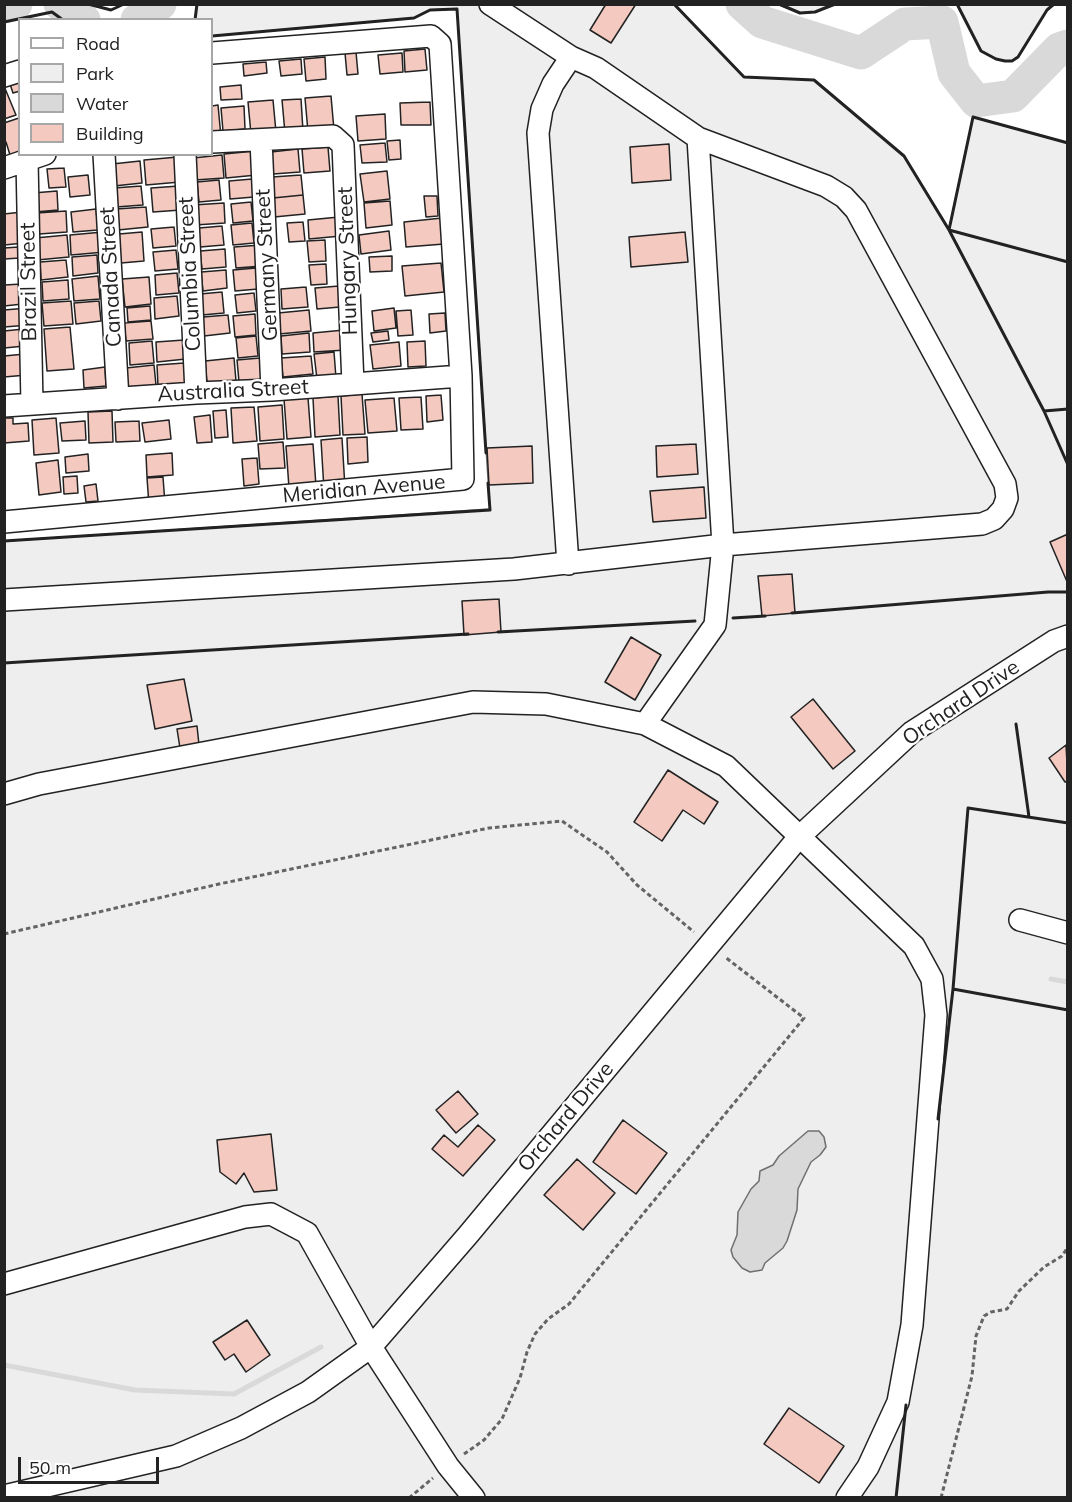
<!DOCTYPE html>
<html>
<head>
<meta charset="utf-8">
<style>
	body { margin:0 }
	#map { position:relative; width:1072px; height:1502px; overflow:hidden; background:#fff; font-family:Mulish,sans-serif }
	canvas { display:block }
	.frame { position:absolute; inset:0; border:6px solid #222; pointer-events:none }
	.legend { position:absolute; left:18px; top:18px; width:195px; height:138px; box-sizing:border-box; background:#fff; border:2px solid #a7a7a7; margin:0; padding:8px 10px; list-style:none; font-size:18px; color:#222 }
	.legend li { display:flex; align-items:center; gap:12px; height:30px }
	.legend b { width:30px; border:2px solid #a7a7a7 }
	.scale { position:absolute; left:18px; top:1457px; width:141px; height:27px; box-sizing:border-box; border:3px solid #222; border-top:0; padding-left:8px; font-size:18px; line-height:21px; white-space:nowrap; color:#222; -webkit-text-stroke:4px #fff; paint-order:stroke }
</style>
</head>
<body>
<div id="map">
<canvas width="1072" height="1502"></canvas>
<div class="frame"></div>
<ul class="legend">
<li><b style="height:8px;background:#fff"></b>Road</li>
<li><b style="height:16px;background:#eee"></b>Park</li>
<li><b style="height:16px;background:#d9d9d9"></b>Water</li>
<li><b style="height:16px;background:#f3c9c0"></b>Building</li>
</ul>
<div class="scale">50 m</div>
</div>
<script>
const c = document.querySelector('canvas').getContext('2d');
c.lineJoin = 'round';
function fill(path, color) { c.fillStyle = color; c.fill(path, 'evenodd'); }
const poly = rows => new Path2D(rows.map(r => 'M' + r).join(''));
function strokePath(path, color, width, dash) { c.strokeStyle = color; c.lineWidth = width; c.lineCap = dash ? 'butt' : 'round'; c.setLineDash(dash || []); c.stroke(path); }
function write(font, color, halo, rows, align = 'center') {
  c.font = font + ' Mulish,sans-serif'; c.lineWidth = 4.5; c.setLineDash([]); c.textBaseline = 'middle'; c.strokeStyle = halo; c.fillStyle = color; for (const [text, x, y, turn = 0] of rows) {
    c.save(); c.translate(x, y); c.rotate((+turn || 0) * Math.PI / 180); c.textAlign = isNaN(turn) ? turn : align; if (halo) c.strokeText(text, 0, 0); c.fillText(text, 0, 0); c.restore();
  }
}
const green = poly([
	[197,5,674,5,744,77,814,80,904,156,949,229,973,117,1067,143,1067,1497,5,1498,5,541,490,509,457,9,430,10,414,18,212,36,212,20,195,19,197,5],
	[779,5,835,5,815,12,800,13,779,5],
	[957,5,1054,5,1047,10,1018,57,1012,61,1005,61,996,59,981,51,957,5]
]);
const water = poly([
	[808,1131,819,1131,824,1137,826,1147,820,1155,811,1162,798,1189,797,1210,787,1241,783,1248,765,1263,762,1270,750,1272,742,1268,733,1257,731,1250,737,1235,738,1212,751,1189,759,1181,760,1171,773,1165,779,1156,808,1131]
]);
const stream = poly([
	[1051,979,1068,982],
	[4,1365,135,1390,234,1394,321,1347]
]);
const river = poly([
	[60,4,84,20],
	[742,4,762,22,861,53,905,24,942,22,954,73,976,101,1013,96,1059,49,1068,46],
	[4,7,16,4],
	[137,20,160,4]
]);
const building = poly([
	[606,4,636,4,611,43,590,30,606,4],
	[425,49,427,70,405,72,404,51,425,49],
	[356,52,358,74,347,75,345,53,356,52],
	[402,53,403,72,380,74,378,55,402,53],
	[325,57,326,79,306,81,304,59,325,57],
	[301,59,302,74,281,76,279,61,301,59],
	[266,62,267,73,244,76,243,64,266,62],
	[20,81,20,91,13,93,10,84,20,81],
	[241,85,242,99,221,100,220,87,241,85],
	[4,86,16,115,4,119,4,86],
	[331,96,334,130,308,132,305,98,331,96],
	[301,99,303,131,285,133,282,100,301,99],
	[273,100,276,132,251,134,248,102,273,100],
	[430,102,431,125,401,125,400,103,430,102],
	[218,105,221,137,212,138,212,106,218,105],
	[244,106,245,129,223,131,221,108,244,106],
	[385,114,386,139,358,141,356,116,385,114],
	[19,118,20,152,10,155,6,142,4,143,4,123,19,118],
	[400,140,401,159,389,160,387,141,400,140],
	[385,143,387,162,362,163,360,145,385,143],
	[669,144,671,180,632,183,630,147,669,144],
	[328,147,330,171,304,173,302,149,328,147],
	[298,149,300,172,273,174,271,152,298,149],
	[255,151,257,175,226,178,224,154,255,151],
	[222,155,224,178,195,180,193,158,222,155],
	[178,157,180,182,146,185,144,160,178,157],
	[140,161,142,183,114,186,112,164,140,161],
	[64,168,66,187,49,188,47,169,64,168],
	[387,171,390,199,364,202,360,174,387,171],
	[88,175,90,195,70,197,68,177,88,175],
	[301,175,303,195,273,198,272,177,301,175],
	[252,179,254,197,230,199,229,181,252,179],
	[219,180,221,200,199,202,197,182,219,180],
	[141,186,143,205,116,207,114,188,141,186],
	[179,186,181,210,153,212,151,188,179,186],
	[57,191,58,210,35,212,33,193,57,191],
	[303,195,305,214,274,217,273,198,303,195],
	[424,196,437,196,438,216,426,217,424,196],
	[390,201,392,225,366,228,364,203,390,201],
	[251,202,253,221,233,223,231,204,251,202],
	[224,203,225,223,195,225,193,205,224,203],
	[146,207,148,227,118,230,116,209,146,207],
	[96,209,98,230,73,232,71,212,96,209],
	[66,211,67,232,39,234,37,213,66,211],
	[22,212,24,243,4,245,4,214,22,212],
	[339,217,341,236,309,239,308,220,339,217],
	[442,218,444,244,406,247,404,222,442,218],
	[303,222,305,241,289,242,287,223,303,222],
	[252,223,254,243,233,245,231,225,252,223],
	[222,226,224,245,200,247,199,228,222,226],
	[174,227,176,246,153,248,151,229,174,227],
	[389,231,391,250,361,254,359,235,389,231],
	[103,232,105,252,71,255,70,235,103,232],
	[142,232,144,261,121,263,119,234,142,232],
	[685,232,688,262,631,267,629,237,685,232],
	[67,235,69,257,37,260,35,238,67,235],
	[325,240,326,261,309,262,307,241,325,240],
	[261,245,263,266,236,268,234,247,261,245],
	[19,247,20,258,4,259,4,248,19,247],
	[225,249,226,267,202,269,200,251,225,249],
	[176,250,178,269,155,271,153,252,176,250],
	[97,255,98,273,73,276,72,257,97,255],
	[392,256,392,271,370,272,369,257,392,256],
	[66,260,68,277,41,280,40,262,66,260],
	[441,263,444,292,405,296,402,266,441,263],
	[326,264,327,284,311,285,309,265,326,264],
	[256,268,258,289,235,291,233,270,256,268],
	[226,270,227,288,203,291,201,272,226,270],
	[177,273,179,293,156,295,155,275,177,273],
	[98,276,100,299,74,301,72,279,98,276],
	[149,277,151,304,125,307,122,279,149,277],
	[68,280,69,299,43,301,42,282,68,280],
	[22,284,23,304,4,306,4,285,22,284],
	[339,286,340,307,317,309,315,288,339,286],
	[306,287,308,307,282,309,281,289,306,287],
	[222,292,224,313,202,315,200,294,222,292],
	[254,293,256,311,237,313,235,295,254,293],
	[177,296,179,316,155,319,154,298,177,296],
	[71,301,73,324,44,326,42,303,71,301],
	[99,301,101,321,76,324,74,303,99,301],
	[150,306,151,320,128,322,127,308,150,306],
	[28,308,29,325,4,327,4,310,28,308],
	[394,308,396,328,374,331,372,311,394,308],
	[309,310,311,331,279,334,278,313,309,310],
	[411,310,413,335,398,336,396,311,411,310],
	[445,313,446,331,430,333,429,314,445,313],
	[255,314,256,335,235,337,233,316,255,314],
	[228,315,230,333,204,336,203,317,228,315],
	[151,321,153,339,126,341,124,323,151,321],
	[70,327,74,369,47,371,44,329,70,327],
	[24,329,25,346,4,348,4,331,24,329],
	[344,330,346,350,314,352,313,333,344,330],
	[388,331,389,340,373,342,371,333,388,331],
	[309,333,310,352,282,354,281,336,309,333],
	[256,336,258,356,238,358,236,338,256,336],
	[184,340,186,359,157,362,156,342,184,340],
	[152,341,154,363,130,365,129,343,152,341],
	[425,341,426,366,408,367,407,342,425,341],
	[399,342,401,366,373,369,370,345,399,342],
	[334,352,336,378,317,379,314,354,334,352],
	[25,354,27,375,4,377,4,356,25,354],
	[311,356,313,374,283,377,281,358,311,356],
	[234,358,236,381,207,383,205,361,234,358],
	[260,358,262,380,239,382,237,360,260,358],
	[184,363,186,383,158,386,157,365,184,363],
	[154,365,156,385,128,388,126,368,154,365],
	[105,367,106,386,84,388,83,370,105,367],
	[362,394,365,434,343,435,341,396,362,394],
	[441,395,443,420,427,422,426,396,441,395],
	[338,396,340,435,315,437,313,398,338,396],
	[421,397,423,429,401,430,399,398,421,397],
	[308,398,311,437,287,439,284,399,308,398],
	[394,398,397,431,368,433,365,400,394,398],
	[282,405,284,439,260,441,258,407,282,405],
	[254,407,257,441,233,443,231,408,254,407],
	[226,410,228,437,215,438,213,411,226,410],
	[112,411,113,442,89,443,88,412,112,411],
	[210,415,212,442,197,443,194,417,210,415],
	[4,418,13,418,13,424,28,423,29,441,4,443,4,418],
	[56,418,59,453,34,455,32,420,56,418],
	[169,420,171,439,145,442,142,423,169,420],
	[85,421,86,440,62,441,60,423,85,421],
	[139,421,140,441,116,442,115,422,139,421],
	[367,437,368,462,348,464,347,438,367,437],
	[342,438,345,488,324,490,321,440,342,438],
	[283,442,285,468,260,469,258,444,283,442],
	[313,444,316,486,289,488,286,446,313,444],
	[696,444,698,474,657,477,656,446,696,444],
	[532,446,533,483,489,485,487,448,532,446],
	[172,453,173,475,147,477,146,455,172,453],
	[88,454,89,471,66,473,65,457,88,454],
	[257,458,259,484,244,486,242,459,257,458],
	[58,460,61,492,39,495,36,463,58,460],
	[77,476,78,493,64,494,63,477,77,476],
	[163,477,165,504,149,505,147,478,163,477],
	[96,484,98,501,86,502,84,486,96,484],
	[704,487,706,518,653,522,650,491,704,487],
	[1068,534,1068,584,1050,542,1068,534],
	[792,574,795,613,762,616,758,576,792,574],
	[499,599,501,632,464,635,462,601,499,599],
	[631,637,661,655,635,700,605,682,631,637],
	[184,679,192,721,155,729,147,685,184,679],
	[813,699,855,751,833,769,791,717,813,699],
	[197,726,199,745,180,748,177,729,197,726],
	[1066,745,1068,781,1065,782,1049,758,1066,745],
	[668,770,718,802,704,824,683,810,662,841,634,822,668,770],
	[458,1091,478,1114,456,1133,436,1110,458,1091],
	[623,1120,667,1153,636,1194,593,1162,623,1120],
	[478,1125,495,1140,463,1176,432,1149,444,1135,458,1147,478,1125],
	[271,1134,277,1190,254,1192,244,1173,236,1184,220,1172,217,1140,271,1134],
	[577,1159,615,1193,583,1230,544,1195,577,1159],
	[247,1320,270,1355,246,1372,234,1354,225,1360,213,1342,247,1320],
	[789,1408,844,1446,819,1483,764,1444,789,1408]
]);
const path = poly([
	[4,934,219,884,489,828,562,821,607,852,637,885,694,932],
	[464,1454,484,1440,502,1419,520,1378,527,1352,535,1334,548,1319,569,1304,804,1018,725,957],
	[409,1498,433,1478],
	[941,1498,972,1376,976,1336,984,1316,991,1312,1007,1309,1019,1291,1044,1267,1062,1256,1068,1247]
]);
const minor = poly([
	[4,76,20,71],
	[261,140,272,390],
	[212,142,333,136,343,145,353,384],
	[104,154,118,399],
	[185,154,196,393],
	[27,160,32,404],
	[4,168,45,154],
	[4,406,196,393,272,390,461,376],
	[4,522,463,479,461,376,440,44,431,36,212,53],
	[568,564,538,133,542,109,553,84,571,57],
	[4,600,514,569,723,545,982,524,994,519,1003,509,1007,498,1005,484,856,210,844,197,826,186,698,138,596,68,571,57,490,4],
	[645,724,715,625,723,545,698,138],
	[4,794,39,784,473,702,546,704,645,724,726,766,914,946,932,979,936,1015,912,1325,898,1402,868,1467,847,1498],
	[1020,920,1068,933],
	[4,1284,245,1217,271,1214,307,1233,371,1347,448,1466,474,1498],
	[4,1496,176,1456,241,1428,308,1392,371,1347,468,1235,799,837,912,732,1054,641,1068,636]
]);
const wall = poly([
	[88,4,111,10,124,4],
	[674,4,744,77,814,80,904,156,949,230,1044,411,1068,465],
	[779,4,800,13,815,12,835,4],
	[957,4,981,51,996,59,1005,61,1012,61,1018,57,1047,10,1054,4],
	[195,20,197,4],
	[4,22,52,12,63,20],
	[212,36,414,18,430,10,457,9,486,453],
	[949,230,973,117,1068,143],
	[949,230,1068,262],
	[1044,411,1068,409],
	[4,541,490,510,488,483],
	[792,613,1048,592,1068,592],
	[733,618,765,616],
	[498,632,695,621],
	[4,663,468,634],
	[1016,724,1029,817],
	[953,989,968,808,1068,823],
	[938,1119,953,989,1068,1010],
	[896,1498,906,1405]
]);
const streetNames = [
	["Hungary Street",348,261,-92],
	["Germany Street",267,265,-93],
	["Columbia Street",190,274,-93],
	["Canada Street",111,277,-93],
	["Brazil Street",29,282,-91],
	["Australia Street",233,391,-3],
	["Meridian Avenue",364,489,-5],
	["Orchard Drive",961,703,-34],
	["Orchard Drive",566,1117,-50]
];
fill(green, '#eee');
strokePath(green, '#6f6f6f', 1.5);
fill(water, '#d9d9d9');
strokePath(water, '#6f6f6f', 1.5);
strokePath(stream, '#d9d9d9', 5);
strokePath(river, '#d9d9d9', 33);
fill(building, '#f3c9c0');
strokePath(building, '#222', 1.5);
strokePath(minor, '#222', 24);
strokePath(path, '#646464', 3, [4.5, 3]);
strokePath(minor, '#fff', 21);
strokePath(wall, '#222', 3);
write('21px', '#222', '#fff', streetNames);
</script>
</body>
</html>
